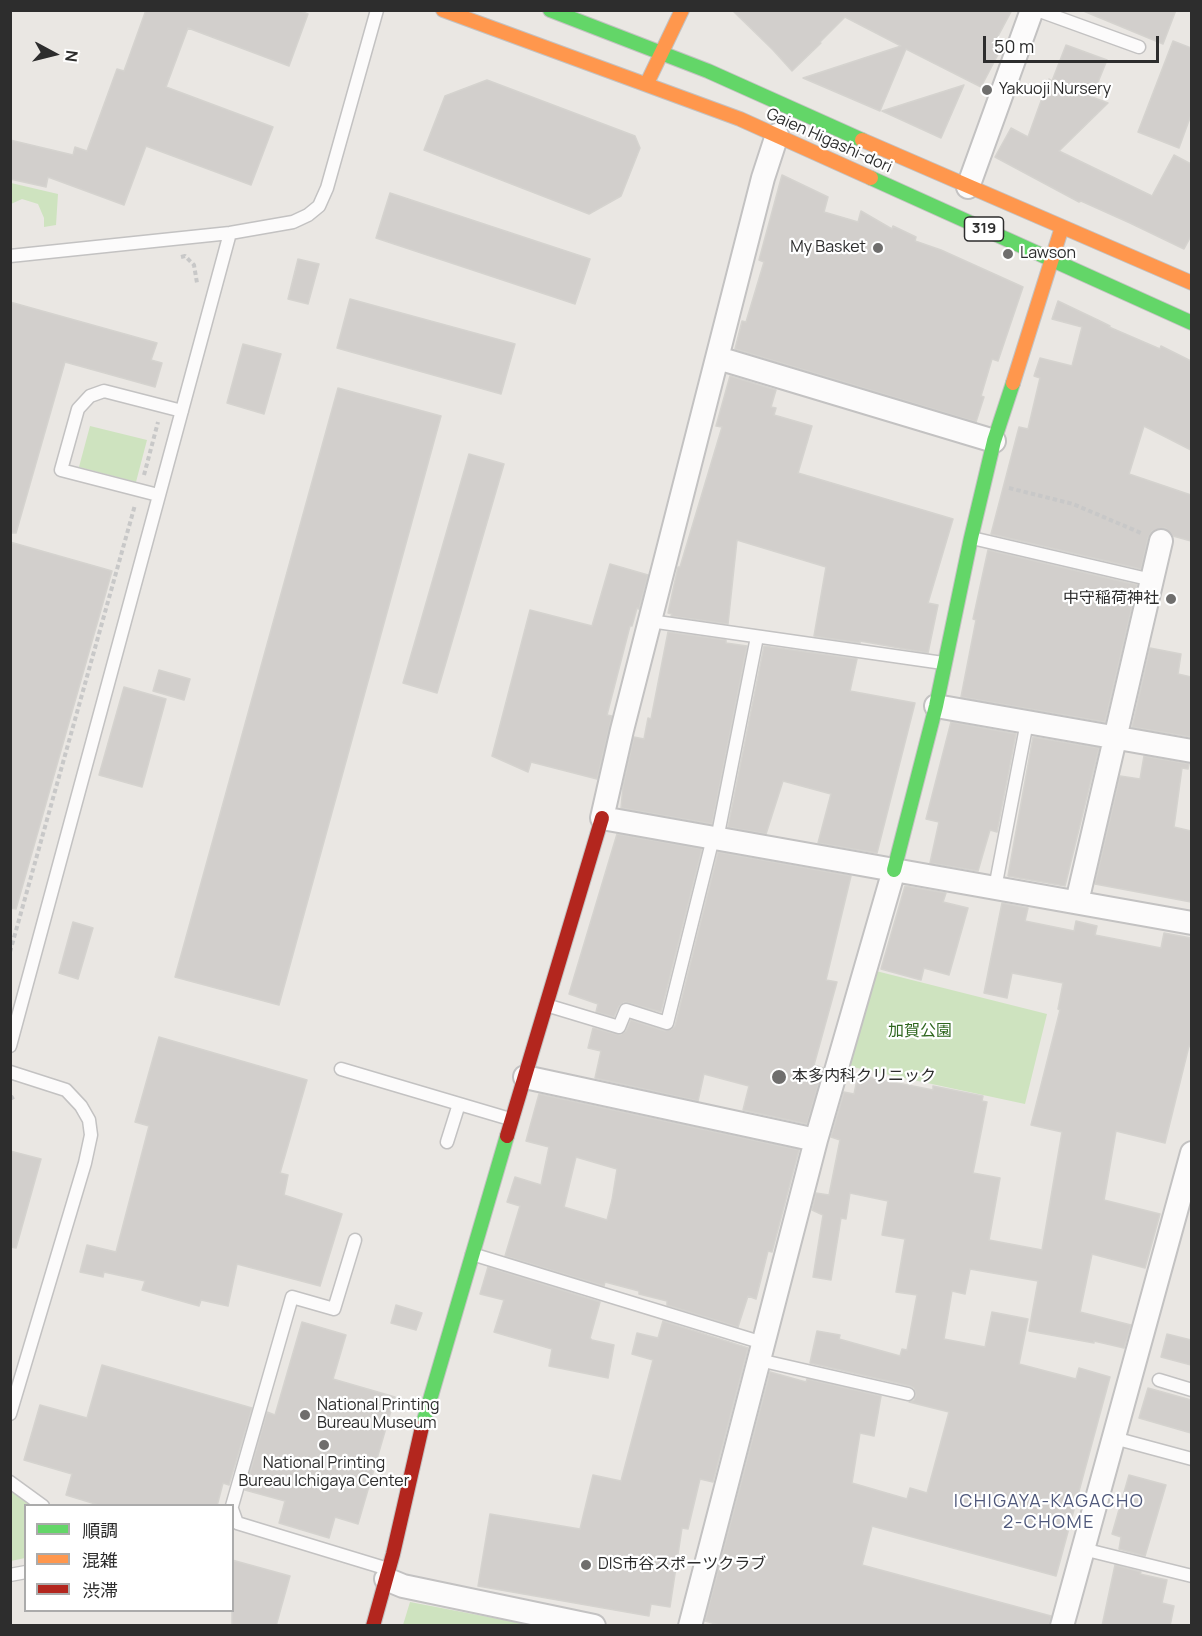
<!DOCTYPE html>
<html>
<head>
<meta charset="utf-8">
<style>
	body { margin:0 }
	#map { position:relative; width:1202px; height:1636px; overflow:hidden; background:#eae7e3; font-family:Manrope,"Noto Sans JP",sans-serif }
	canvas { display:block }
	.frame { position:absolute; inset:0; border:12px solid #2d2d2d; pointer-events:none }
	.legend { position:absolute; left:24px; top:1504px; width:210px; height:108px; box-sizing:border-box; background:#fff; border:2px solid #ababab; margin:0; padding:8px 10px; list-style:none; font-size:18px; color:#2d2d2d }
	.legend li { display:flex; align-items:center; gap:12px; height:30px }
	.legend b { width:30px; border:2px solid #ababab }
	.north { position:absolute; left:24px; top:24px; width:60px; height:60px; -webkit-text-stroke:4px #fff; paint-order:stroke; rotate:97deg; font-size:16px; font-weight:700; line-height:24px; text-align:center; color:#2d2d2d }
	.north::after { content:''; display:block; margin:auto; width:21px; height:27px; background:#2d2d2d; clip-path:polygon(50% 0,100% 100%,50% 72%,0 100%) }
	.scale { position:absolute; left:983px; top:36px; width:176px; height:27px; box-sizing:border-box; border:3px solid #2d2d2d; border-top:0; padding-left:8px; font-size:18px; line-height:21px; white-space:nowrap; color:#2d2d2d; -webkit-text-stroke:4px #fff; paint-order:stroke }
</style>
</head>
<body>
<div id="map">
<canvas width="1202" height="1636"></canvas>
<div class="frame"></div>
<ul class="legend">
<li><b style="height:8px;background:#63d668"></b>順調</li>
<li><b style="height:8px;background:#ff974d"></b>混雑</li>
<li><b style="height:8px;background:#b3261e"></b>渋滞</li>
</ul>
<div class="north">N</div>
<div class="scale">50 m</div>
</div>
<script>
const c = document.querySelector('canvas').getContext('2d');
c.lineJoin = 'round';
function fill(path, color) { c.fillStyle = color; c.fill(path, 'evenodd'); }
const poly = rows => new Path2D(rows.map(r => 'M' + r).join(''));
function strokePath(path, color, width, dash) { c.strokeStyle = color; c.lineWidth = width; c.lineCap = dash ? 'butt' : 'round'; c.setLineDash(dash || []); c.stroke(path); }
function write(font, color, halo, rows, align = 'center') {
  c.font = font + ' Manrope,"Noto Sans JP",sans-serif'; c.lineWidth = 4.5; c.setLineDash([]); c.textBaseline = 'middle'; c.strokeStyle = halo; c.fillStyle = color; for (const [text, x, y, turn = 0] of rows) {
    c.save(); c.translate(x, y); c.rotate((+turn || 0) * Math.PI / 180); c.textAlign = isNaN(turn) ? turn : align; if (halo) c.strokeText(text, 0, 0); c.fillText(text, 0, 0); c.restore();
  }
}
const green = poly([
	[11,183,58,194,56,225,44,227,44,218,38,204,22,199,11,204],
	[90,426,147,440,136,482,79,467],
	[876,971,1047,1014,1025,1104,848,1066],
	[11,1488,31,1505,26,1506,25,1558,11,1561],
	[410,1602,530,1625,403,1625]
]);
const building = poly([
	[146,10,298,10,308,14,289,66,188,28,166,87,273,127,251,185,146,146,124,205,48,177,46,187,10,179,10,140,73,155,75,147,87,151,117,69,124,71,146,10],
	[732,10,1012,10,996,40,1003,45,981,87,906,49,880,111,803,78,901,46,845,17,820,42,821,43,792,71,773,50,732,10],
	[1081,10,1176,10,1163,44,1081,10],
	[1173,41,1191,48,1191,115,1179,148,1138,132,1173,41],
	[1066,45,1107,60,1092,97,1108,103,1059,151,1152,196,1174,155,1191,164,1191,236,1184,249,1130,223,1081,201,1079,202,995,157,1011,128,1028,137,1049,79,1052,81,1066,45],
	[487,80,635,136,640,148,621,196,589,214,424,150,445,96,487,80],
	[964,85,941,138,882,111,964,85],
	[782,175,828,197,824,212,858,222,861,211,892,229,893,226,916,237,915,241,941,250,1023,287,998,361,992,359,981,396,984,397,976,422,735,349,742,321,746,322,764,262,759,260,782,175],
	[390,193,590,259,575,304,376,238,390,193],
	[298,259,319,264,308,304,288,299,298,259],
	[350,299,515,344,501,394,337,348,350,299],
	[1058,301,1102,322,1110,326,1109,327,1160,349,1161,346,1191,361,1191,450,1144,426,1129,474,1191,495,1191,541,1173,536,1165,528,1152,531,1148,538,1141,569,991,534,1019,427,1028,429,1040,378,1034,376,1040,358,1072,366,1082,327,1052,319,1058,301],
	[10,302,157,343,151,360,162,363,155,387,65,362,16,533,10,533,10,302],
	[243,344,281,354,264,414,227,403,243,344],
	[730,376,776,390,771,407,776,408,774,415,812,426,798,473,953,519,928,603,938,605,928,653,860,641,860,643,814,636,826,567,737,540,728,624,671,616,672,614,668,613,678,567,680,567,722,427,716,426,730,376],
	[338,388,441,416,279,1005,175,977,338,388],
	[469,454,504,464,437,693,403,683,469,454],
	[10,542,112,571,16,909,10,908,10,542],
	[988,550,1137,585,1105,722,961,697,976,620,973,619,988,550],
	[610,564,648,575,639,609,637,608,632,626,630,626,607,715,612,716,597,779,531,762,528,772,492,756,530,610,592,626,610,564],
	[668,632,726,640,726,643,747,646,712,824,621,808,623,786,634,737,644,739,648,718,651,719,668,632],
	[764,646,857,659,850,691,915,703,877,853,818,843,831,794,783,781,766,834,728,827,764,646],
	[1150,648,1181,654,1178,674,1191,677,1191,737,1132,727,1150,648],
	[159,670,190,679,184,700,153,691,159,670],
	[124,687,166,699,142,787,99,775,124,687],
	[951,722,1016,734,997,832,990,830,978,871,930,863,939,822,926,819,951,722],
	[1033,737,1099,748,1065,886,1008,876,1033,737],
	[1144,756,1189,764,1188,769,1182,768,1174,827,1191,831,1191,902,1095,884,1120,776,1140,779,1144,756],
	[617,834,702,849,661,1012,625,1002,619,1006,614,1017,596,1012,598,1004,569,994,617,834],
	[718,852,851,876,826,980,837,982,814,1065,823,1068,807,1124,743,1110,749,1086,704,1074,698,1101,595,1078,601,1051,588,1048,593,1028,620,1035,626,1031,631,1020,665,1031,672,1029,675,1026,718,852],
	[905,886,946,893,943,902,968,908,949,975,924,968,921,980,881,969,905,886],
	[1002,903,1028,908,1025,921,1074,931,1076,921,1097,926,1095,935,1161,948,1164,933,1191,938,1191,1047,1189,1046,1165,1143,1116,1131,1104,1200,1160,1214,1145,1268,1092,1254,1080,1312,1131,1325,1124,1348,1094,1341,1094,1343,1029,1331,1038,1281,970,1269,965,1294,952,1291,944,1339,985,1347,992,1312,1028,1319,1019,1364,1076,1379,1079,1368,1110,1377,1056,1576,872,1526,862,1565,1051,1616,1049,1626,723,1626,705,1621,770,1372,806,1382,807,1379,881,1396,874,1436,860,1433,852,1483,907,1499,910,1488,927,1493,949,1412,909,1402,914,1400,916,1395,914,1388,910,1386,810,1363,817,1331,840,1335,839,1339,900,1356,902,1349,907,1350,917,1295,896,1292,905,1239,882,1235,888,1201,850,1193,846,1219,841,1218,831,1280,813,1277,823,1215,812,1210,816,1193,829,1195,840,1140,831,1137,844,1092,854,1094,858,1075,933,1090,933,1086,983,1096,982,1101,987,1102,973,1173,1000,1178,989,1240,1042,1250,1062,1132,1031,1125,1060,1010,1058,1009,1063,983,1012,973,1007,998,984,993,1002,903],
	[73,922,93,928,78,979,59,973,73,922],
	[159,1037,307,1080,280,1173,288,1175,284,1195,342,1214,320,1286,237,1264,228,1306,201,1300,199,1306,142,1290,145,1281,104,1272,103,1277,80,1272,87,1245,116,1252,149,1126,135,1122,159,1037],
	[539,1094,799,1150,772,1252,768,1251,756,1299,748,1296,738,1327,667,1305,667,1301,639,1294,639,1291,605,1282,604,1286,505,1256,520,1206,507,1202,515,1177,541,1185,549,1147,526,1141,539,1094],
	[576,1157,617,1169,612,1200,607,1220,564,1207,576,1157],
	[10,1151,41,1159,16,1248,10,1247,10,1151],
	[488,1267,600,1302,590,1338,592,1340,614,1345,608,1378,549,1366,552,1349,494,1332,504,1300,480,1294,488,1267],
	[396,1305,422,1313,416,1330,391,1323,396,1305],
	[663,1321,748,1348,713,1482,700,1479,688,1529,682,1528,670,1607,651,1604,649,1616,478,1586,490,1514,580,1529,593,1475,621,1481,653,1360,632,1354,637,1333,658,1338,663,1321],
	[302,1322,346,1335,333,1379,395,1397,358,1524,335,1517,329,1538,279,1523,285,1501,245,1490,267,1412,275,1415,302,1322],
	[1167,1334,1191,1340,1191,1365,1161,1357,1167,1334],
	[102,1365,252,1408,229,1485,223,1483,217,1506,102,1506,66,1495,72,1474,24,1460,40,1405,87,1418,102,1365],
	[1148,1388,1191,1400,1191,1433,1139,1418,1148,1388],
	[1129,1475,1166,1485,1145,1556,1119,1549,1121,1537,1112,1534,1129,1475],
	[232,1560,290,1576,276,1626,232,1626,232,1560],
	[1115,1565,1141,1572,1140,1574,1167,1580,1162,1603,1174,1606,1170,1626,1102,1626,1115,1565]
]);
const path = poly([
	[181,257,185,256,194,265,197,283],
	[144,475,158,422],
	[1009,488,1073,504,1141,533],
	[10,952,135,505],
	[10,1099,15,1096]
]);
const lane = poly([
	[1037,10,1139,47],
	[10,256,230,233,293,222,308,215,319,206,327,188,377,10],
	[158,495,61,470,78,409,90,396,104,391,182,411],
	[972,538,1152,580],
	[650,621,943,663],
	[717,839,757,637],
	[995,888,1027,722],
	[546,1005,619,1027,626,1010,667,1023,713,838],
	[10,1046,230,233],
	[341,1069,510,1119],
	[10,1072,66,1090,81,1106,89,1120,91,1135,85,1163,10,1414],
	[447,1142,459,1104],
	[472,1254,763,1343],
	[759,1360,908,1394],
	[1159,1380,1192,1390],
	[1114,1438,1192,1459],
	[10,1482,43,1506],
	[232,1506,292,1297,334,1309,355,1240],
	[232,1509,237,1523,388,1569],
	[1083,1549,1192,1576],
	[10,1575,26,1572]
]);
const street = poly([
	[777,135,763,178,622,730,602,818,1192,923],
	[968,187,1032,10],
	[718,358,994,441],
	[936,706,1192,751],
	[1077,902,1161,541],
	[525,1077,816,1140],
	[386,1579,403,1586,594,1626],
	[690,1626,816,1140,894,870],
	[1062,1626,1192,1153]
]);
const fast = poly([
	[550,10,708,71,862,140],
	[871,178,1192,323],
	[894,870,936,706,971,538,994,441,1013,383],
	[422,1427,507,1136]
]);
const slow = poly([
	[443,10,740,119,871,178],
	[649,79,682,10],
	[862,140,1192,283],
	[1013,383,1062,227]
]);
const jam = poly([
	[507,1136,602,818],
	[373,1626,393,1554,422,1427]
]);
const markers = [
	[987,90,6,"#6f6e6d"],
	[878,248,6,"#6f6e6d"],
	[1008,254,6,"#6f6e6d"],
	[1171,599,6,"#6f6e6d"],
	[779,1077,8,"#6f6e6d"],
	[305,1415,6,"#6f6e6d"],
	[324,1445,6,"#6f6e6d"],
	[586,1565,6,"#6f6e6d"]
];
const shields = [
	[984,229,39]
];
const shieldNames = [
	["319",984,229]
];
const poiNames = [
	["Yakuoji Nursery",999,90],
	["My Basket",866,248,"right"],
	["Lawson",1020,254],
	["中守稲荷神社",1159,599,"right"],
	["本多内科クリニック",792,1077],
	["National Printing",317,1406],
	["Bureau Museum",317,1424],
	["National Printing",324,1464,"center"],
	["Bureau Ichigaya Center",324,1482,"center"],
	["DIS市谷スポーツクラブ",598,1565]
];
const streetNames = [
	["Gaien Higashi-dori",829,141,24]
];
const parkNames = [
	["加賀公園",920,1032]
];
const neighbourhoodNames = [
	["ICHIGAYA-KAGACHO",1049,1502],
	["2-CHOME",1049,1523]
];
fill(green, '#cee3bf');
fill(building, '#d2cfcc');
strokePath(building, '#d5d3cf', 1.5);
strokePath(lane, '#c3c2c2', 15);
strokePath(street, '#c3c2c2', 26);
strokePath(fast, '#c3c2c2', 16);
strokePath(slow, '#c3c2c2', 16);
strokePath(jam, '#c3c2c2', 16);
strokePath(path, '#c8c8c8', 4, [4.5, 3]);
strokePath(lane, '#fcfbfb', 12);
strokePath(street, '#fcfbfb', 22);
strokePath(fast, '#63d668', 14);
strokePath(slow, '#ff974d', 14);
strokePath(jam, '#b3261e', 14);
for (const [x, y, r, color] of markers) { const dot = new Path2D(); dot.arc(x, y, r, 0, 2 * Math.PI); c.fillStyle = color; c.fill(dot); strokePath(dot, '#fff', 2); }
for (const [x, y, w] of shields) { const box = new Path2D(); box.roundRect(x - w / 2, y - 12, w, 24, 4.5); c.fillStyle = '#fff'; c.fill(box); strokePath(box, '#2d2d2d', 1.5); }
write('bold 15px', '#2d2d2d', null, shieldNames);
write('16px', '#2d2d2d', '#fff', poiNames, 'left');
write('16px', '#2d2d2d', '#fff', streetNames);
write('16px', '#306720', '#fff', parkNames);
c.letterSpacing = '1.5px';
write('18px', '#4f587b', '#fff', neighbourhoodNames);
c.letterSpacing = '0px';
</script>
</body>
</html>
